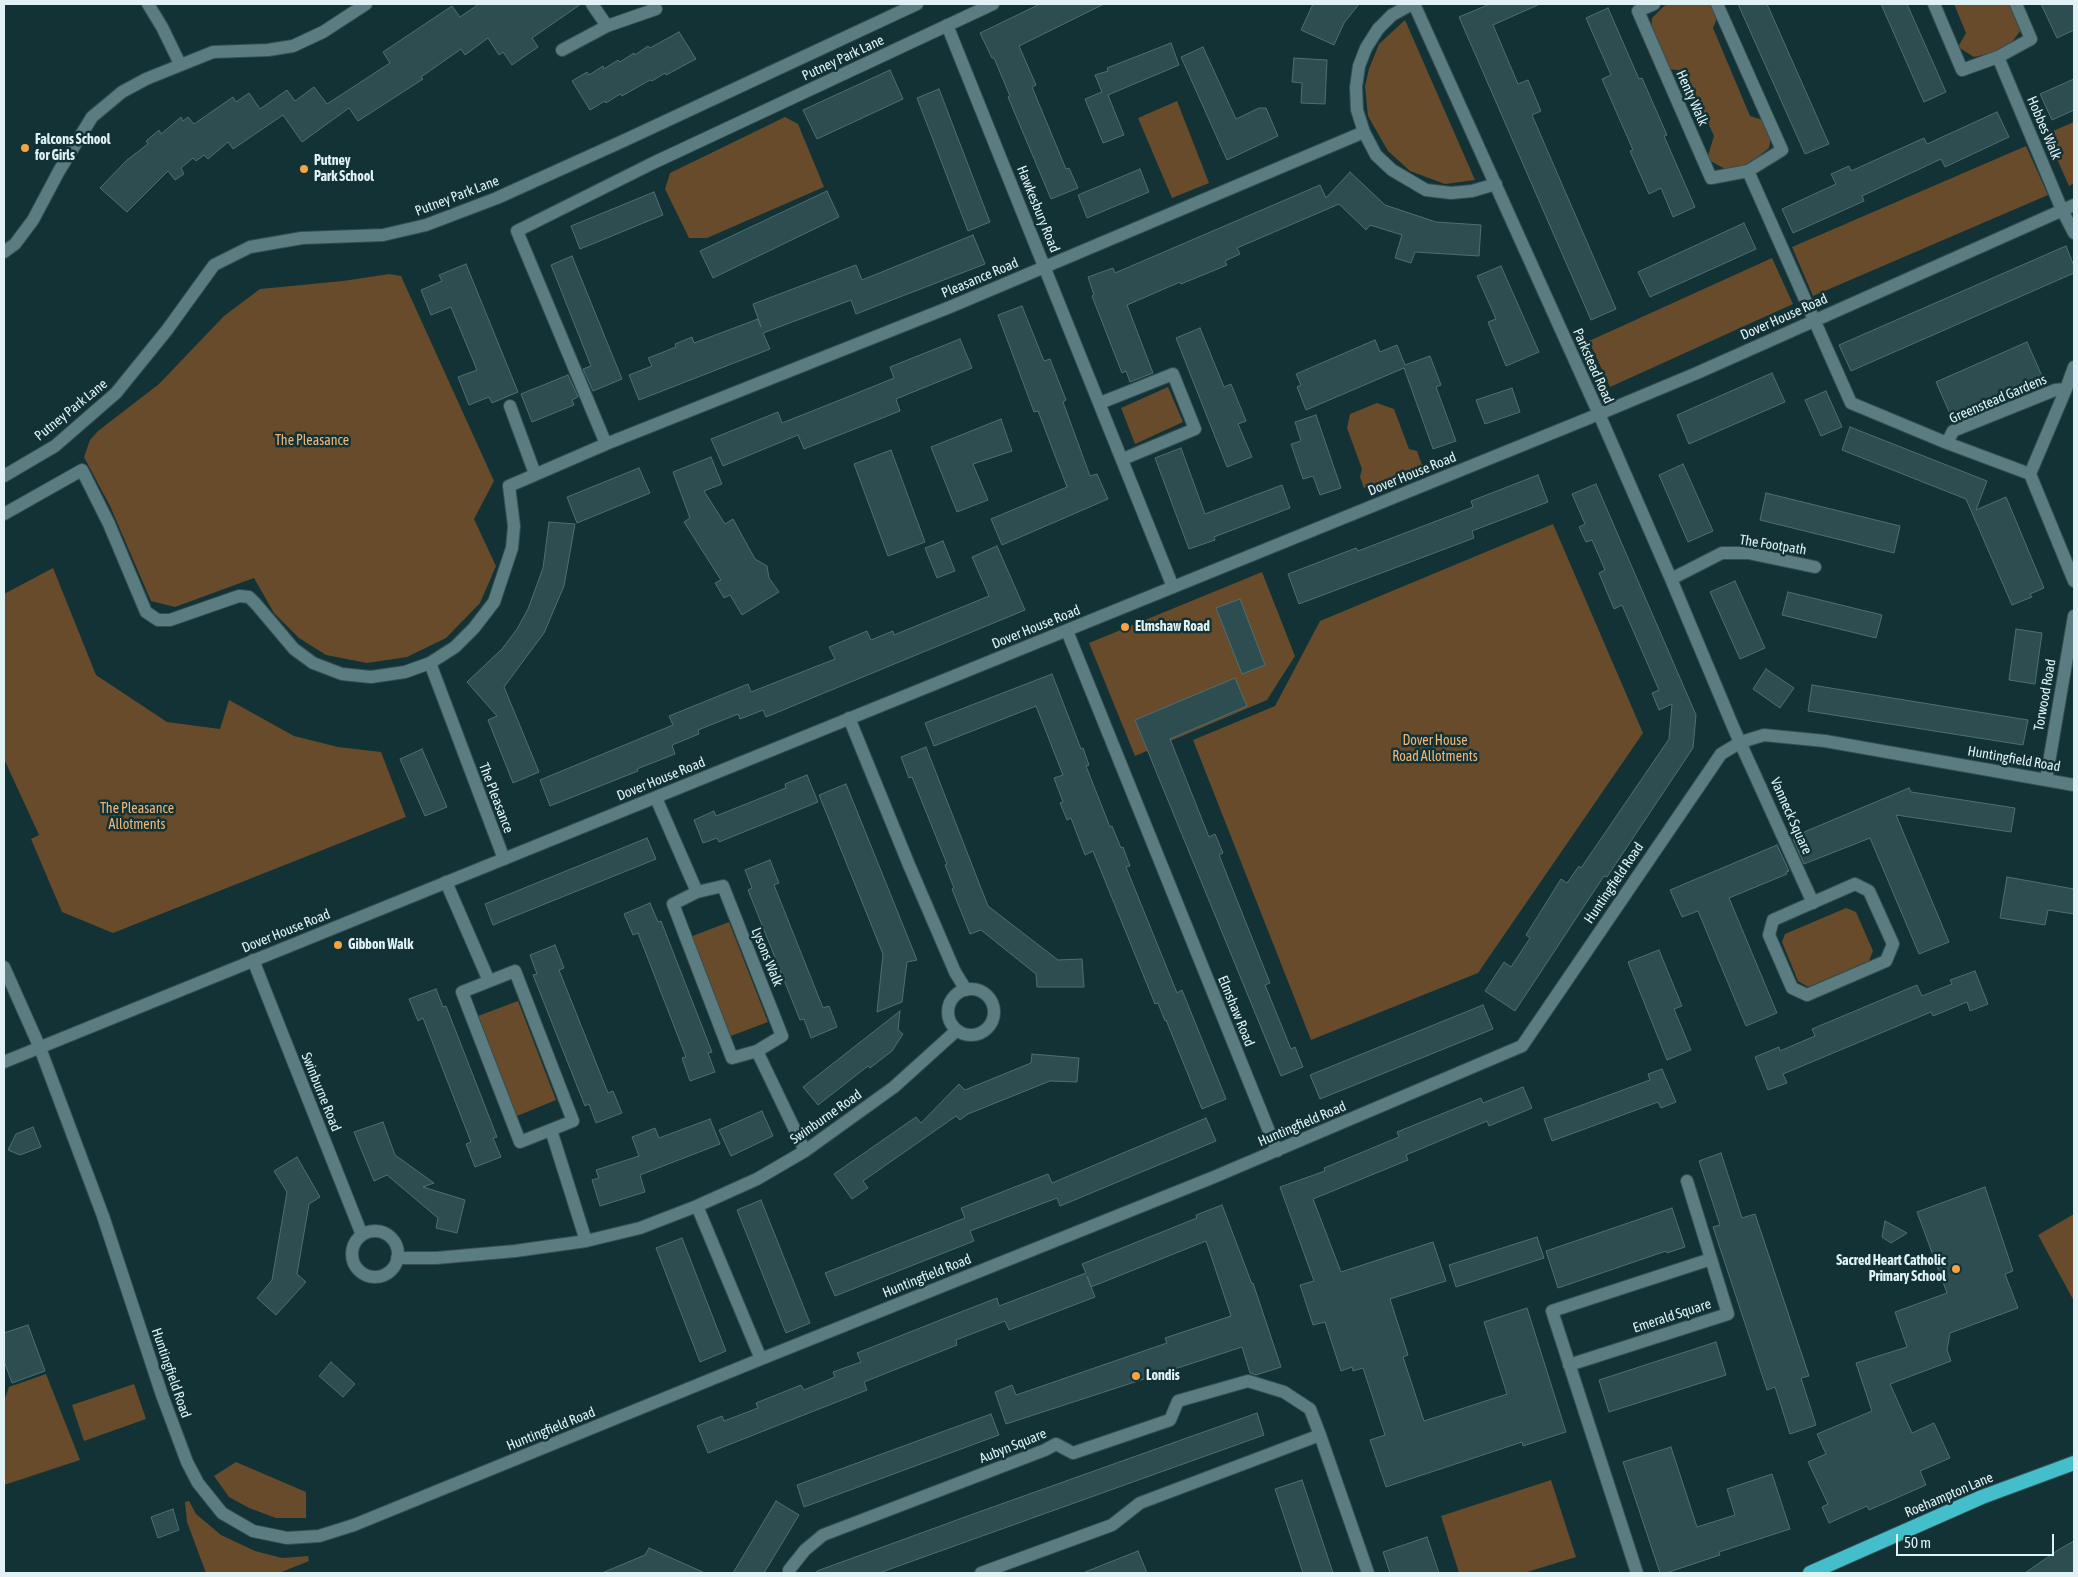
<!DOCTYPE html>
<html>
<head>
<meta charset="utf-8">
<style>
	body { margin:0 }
	#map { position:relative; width:2078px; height:1577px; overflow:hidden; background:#123236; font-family:"Asap Condensed",sans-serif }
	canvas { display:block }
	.frame { position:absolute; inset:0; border:5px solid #e0f2f4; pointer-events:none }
	.scale { position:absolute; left:1896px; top:1534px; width:158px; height:22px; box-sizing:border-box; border:2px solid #e0f2f4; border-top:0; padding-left:6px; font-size:15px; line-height:18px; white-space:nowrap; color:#e0f2f4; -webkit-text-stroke:4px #123236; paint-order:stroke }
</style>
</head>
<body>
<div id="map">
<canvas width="2078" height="1577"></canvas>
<div class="frame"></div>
<div class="scale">50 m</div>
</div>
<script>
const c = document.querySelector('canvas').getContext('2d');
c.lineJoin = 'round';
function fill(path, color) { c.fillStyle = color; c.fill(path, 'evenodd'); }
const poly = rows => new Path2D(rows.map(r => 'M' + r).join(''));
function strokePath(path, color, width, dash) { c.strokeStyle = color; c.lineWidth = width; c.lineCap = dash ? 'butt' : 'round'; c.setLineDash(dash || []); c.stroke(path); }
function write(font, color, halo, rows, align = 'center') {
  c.font = font + ' "Asap Condensed",sans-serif'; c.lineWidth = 5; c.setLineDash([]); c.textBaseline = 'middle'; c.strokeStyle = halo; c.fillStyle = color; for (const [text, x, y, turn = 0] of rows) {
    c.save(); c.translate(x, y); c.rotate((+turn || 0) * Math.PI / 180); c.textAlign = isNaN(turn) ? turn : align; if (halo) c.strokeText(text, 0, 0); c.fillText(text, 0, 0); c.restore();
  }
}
const green = poly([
	[1669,4,1713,4,1718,16,1713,28,1750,116,1763,120,1771,137,1769,148,1759,156,1743,166,1725,169,1707,159,1714,136,1685,71,1669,69,1651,31,1652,18,1664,6],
	[1954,4,2012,4,2020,23,2020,31,2012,42,1997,52,1974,57,1958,47,1966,33],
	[1405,20,1475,180,1445,184,1410,171,1388,151,1368,116,1365,86,1369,69,1379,44],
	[1177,101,1209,183,1172,198,1138,118],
	[785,117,798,124,824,187,707,238,689,238,665,189,670,173],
	[2074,122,2074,183,2069,186,2046,134],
	[2026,146,2048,195,1813,296,1792,247],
	[1772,258,1793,304,1610,387,1589,341],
	[389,274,401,276,494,481,474,519,496,566,480,603,446,638,407,657,367,663,326,655,299,638,274,613,254,578,175,607,151,601,110,506,84,457,90,440,98,431,159,384,224,316,260,289,343,281],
	[1168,387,1183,422,1135,444,1121,408],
	[1377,403,1394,409,1409,449,1417,451,1422,465,1364,488,1360,477,1362,469,1347,428,1350,414],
	[1553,524,1643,733,1478,973,1311,1040,1193,740,1275,706,1320,621],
	[53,568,96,675,167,722,220,729,229,700,294,736,338,747,381,752,406,817,113,933,62,912,31,839,39,835,4,759,4,594],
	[1262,572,1295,656,1267,700,1135,756,1089,643],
	[1846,908,1856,912,1873,951,1869,961,1808,987,1798,981,1782,942,1785,934],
	[729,922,768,1022,728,1037,690,937],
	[518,1001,556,1100,517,1116,478,1016],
	[2074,1214,2074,1301,2038,1235],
	[46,1374,80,1460,4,1485,4,1401,9,1387],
	[134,1384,146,1419,84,1441,72,1405],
	[236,1462,306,1492,306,1518,276,1518,249,1508,229,1497,214,1476],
	[1551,1480,1576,1557,1524,1573,1459,1573,1441,1516],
	[189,1501,196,1514,221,1535,255,1551,282,1558,308,1556,309,1561,279,1573,206,1573,187,1522,185,1502]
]);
const building = poly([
	[479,4,581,4,532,38,538,47,512,65,503,52,499,55,488,38,465,55,461,49,421,77,423,79,358,121,349,108,302,142,283,115,233,149,228,142,208,159,204,155,196,161,193,158,181,168,184,174,175,180,168,171,127,212,100,188,127,160,148,144,146,141,159,130,161,134,181,117,183,121,188,117,194,124,233,97,236,102,249,93,260,109,287,90,295,101,314,87,327,104,390,63,383,52,452,6,460,17,479,4],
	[1040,4,1104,4,1019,46,1036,85,1032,87,1066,169,1069,168,1078,188,1051,199,1008,97,1010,96,994,58,992,58,980,33,1040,4],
	[1313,4,1359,4,1344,23,1334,45,1301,30,1313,4],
	[1490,4,1540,4,1493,25,1518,84,1528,80,1541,111,1532,115,1616,309,1591,320,1459,17,1490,4],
	[1738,4,1767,4,1829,144,1805,154,1738,4],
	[1881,4,1907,4,1946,92,1924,102,1881,4],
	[2041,4,2074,4,2074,30,2057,38,2041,4],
	[1608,8,1639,79,1642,78,1667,135,1664,136,1695,207,1673,217,1661,188,1649,194,1630,151,1633,150,1602,79,1611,75,1586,18,1608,8],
	[679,32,696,59,666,75,665,73,652,81,650,80,622,96,620,94,606,103,605,101,590,110,572,81,587,72,589,75,603,66,604,69,618,60,620,62,634,53,635,55,648,46,650,48,679,32],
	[1171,43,1179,65,1108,95,1124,135,1103,143,1085,99,1102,92,1095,75,1108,71,1107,68,1171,43],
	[1203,47,1236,119,1259,108,1266,108,1278,136,1227,160,1181,57,1203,47],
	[1294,58,1327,60,1325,104,1301,103,1302,83,1292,82,1294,58],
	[890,70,903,99,817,139,803,110,890,70],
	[2074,79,2074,110,2052,120,2040,94,2074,79],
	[939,89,990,222,968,231,917,98,939,89],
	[1997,112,2009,137,1945,167,1941,159,1862,196,1864,201,1793,233,1782,209,1836,184,1831,174,1849,166,1851,171,1924,138,1927,144,1997,112],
	[1140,169,1149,192,1087,218,1078,195,1140,169],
	[1350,172,1385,205,1436,222,1481,225,1479,256,1415,252,1411,263,1395,258,1402,235,1370,225,1366,230,1339,204,1237,248,1240,254,1225,261,1227,265,1181,284,1180,282,1127,305,1153,373,1130,382,1126,371,1122,373,1092,296,1094,295,1088,277,1113,268,1115,273,1320,185,1326,198,1350,172],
	[827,191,839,217,713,278,700,251,827,191],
	[654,192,663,215,580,249,571,226,654,192],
	[1744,223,1756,249,1650,297,1638,272,1744,223],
	[973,235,985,264,856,314,851,300,763,333,770,349,639,400,629,375,652,366,648,358,676,347,675,344,692,337,694,343,758,319,761,327,753,304,856,265,862,280,973,235],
	[2066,246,2074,266,2074,273,1851,371,1839,345,2066,246],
	[572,256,622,379,593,391,583,369,591,366,551,265,572,256],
	[466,264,518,392,492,403,489,397,469,405,458,377,477,370,451,307,431,315,421,290,442,281,439,275,466,264],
	[1501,266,1539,352,1506,366,1488,322,1496,319,1477,276,1501,266],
	[1022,306,1044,361,1050,359,1066,400,1063,402,1090,476,1097,474,1108,499,1002,545,991,519,1067,487,1038,411,1034,412,998,315,1022,306],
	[1200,328,1224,387,1231,384,1246,421,1238,424,1252,457,1227,467,1176,338,1200,328],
	[960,339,972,368,896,399,900,411,804,449,798,435,723,466,711,439,778,412,782,423,840,400,894,378,890,367,960,339],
	[1375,340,1380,352,1397,345,1405,365,1430,356,1441,385,1436,387,1456,441,1433,449,1404,368,1306,410,1297,387,1301,385,1296,374,1375,340],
	[2027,342,2042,376,1951,416,1936,382,2027,342],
	[1772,373,1785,402,1689,444,1677,415,1772,373],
	[568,375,578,397,572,400,574,405,532,422,521,394,568,375],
	[1512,388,1520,412,1485,424,1476,400,1512,388],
	[1826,391,1842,427,1821,436,1805,400,1826,391],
	[1316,415,1341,488,1320,495,1313,476,1303,479,1291,444,1301,441,1295,422,1316,415],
	[1001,419,1012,451,973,464,988,500,957,512,931,447,1001,419],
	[1850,427,1987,481,1976,510,2006,497,2044,588,2030,594,2032,597,2012,605,1966,499,1842,450,1850,427],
	[1181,448,1205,514,1282,485,1290,508,1214,537,1215,540,1189,549,1155,458,1181,448],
	[891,450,925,542,888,556,854,464,891,450],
	[711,457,722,484,704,491,725,524,733,519,755,559,767,566,769,578,779,592,742,615,730,595,724,598,715,583,721,580,684,522,690,518,673,472,711,457],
	[1683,464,1713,531,1688,542,1659,475,1683,464],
	[639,468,650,493,577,523,567,497,639,468],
	[1538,475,1548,502,1472,531,1474,538,1299,604,1288,574,1356,548,1358,551,1473,507,1471,501,1538,475],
	[1596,484,1696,715,1693,748,1607,877,1604,876,1515,1011,1485,991,1504,962,1511,967,1530,938,1526,935,1561,879,1567,883,1579,866,1581,868,1669,739,1672,704,1659,710,1652,693,1659,690,1622,605,1614,609,1599,573,1605,570,1592,540,1586,542,1579,527,1585,524,1572,494,1596,484],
	[1766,493,1900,526,1894,553,1760,520,1766,493],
	[549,522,575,524,564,586,544,633,504,687,539,772,513,783,488,720,497,716,467,682,502,649,517,629,528,609,543,568,549,522],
	[943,541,955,571,937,578,925,548,943,541],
	[997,546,1025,610,766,717,763,710,740,719,738,714,698,730,699,734,672,745,675,754,637,769,638,771,550,806,540,780,673,725,669,716,748,684,751,692,835,659,829,647,867,631,871,640,893,631,894,635,989,596,972,557,997,546],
	[1735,581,1765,648,1740,659,1710,592,1735,581],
	[1788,592,1882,615,1876,638,1782,615,1788,592],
	[1240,599,1265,665,1242,674,1216,608,1240,599],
	[2016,629,2042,633,2035,684,2009,680,2016,629],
	[1766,669,1794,688,1780,708,1753,689,1766,669],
	[1052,674,1081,749,1083,748,1089,765,1086,766,1110,827,1112,826,1121,848,1123,847,1130,866,1126,867,1177,993,1182,990,1226,1099,1202,1109,1166,1020,1165,1021,1158,1003,1155,1004,1093,851,1085,855,1071,818,1067,820,1060,803,1063,802,1054,778,1063,775,1036,706,934,746,925,723,1052,674],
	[1235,678,1247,706,1170,739,1209,837,1215,834,1223,853,1219,855,1270,983,1265,985,1291,1049,1295,1047,1303,1067,1281,1076,1135,720,1235,678],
	[1812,685,2028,720,2023,745,1808,711,1812,685],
	[926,747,988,906,1058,960,1082,959,1084,987,1037,987,1036,974,981,930,970,934,952,889,954,888,945,865,947,864,912,777,909,778,901,757,926,747],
	[422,749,447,807,425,816,400,759,422,749],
	[807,775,818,802,719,842,717,838,703,843,694,820,714,811,716,816,786,788,785,784,807,775],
	[846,784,917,960,907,962,902,1002,877,1012,883,954,819,795,846,784],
	[1909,788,1911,792,2015,808,2011,832,1896,815,1949,942,1919,954,1870,838,1804,864,1793,839,1804,834,1804,832,1909,788],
	[647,838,656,859,493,925,485,904,647,838],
	[1777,845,1789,871,1786,872,1787,874,1729,898,1777,1013,1746,1026,1698,911,1682,917,1670,890,1777,845],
	[770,860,779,883,774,885,823,1008,829,1006,837,1027,811,1038,804,1019,800,1020,748,890,752,888,745,870,770,860],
	[2007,877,2074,889,2074,914,2048,910,2045,925,2000,918,2007,877],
	[650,903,658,922,661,921,712,1052,708,1053,715,1072,690,1081,682,1058,686,1057,638,933,633,935,624,914,650,903],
	[555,945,564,968,559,970,608,1093,613,1091,622,1113,596,1123,589,1104,585,1106,533,975,537,974,530,955,555,945],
	[1659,950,1682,1006,1674,1009,1691,1050,1667,1060,1628,962,1659,950],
	[1975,971,1988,1004,1970,1011,1967,1002,1933,1016,1931,1012,1783,1074,1787,1083,1768,1090,1755,1057,1779,1047,1780,1051,1815,1036,1812,1029,1917,985,1922,996,1952,984,1950,980,1975,971],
	[436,989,443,1007,446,1006,497,1137,493,1138,501,1157,475,1167,466,1144,471,1142,423,1018,418,1021,409,999,436,989],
	[1483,1005,1493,1029,1320,1099,1310,1075,1483,1005],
	[900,1011,898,1030,903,1034,892,1051,870,1068,868,1066,818,1105,803,1087,900,1011],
	[1032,1054,1079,1058,1077,1082,1050,1081,968,1114,960,1120,956,1116,863,1181,868,1188,852,1199,834,1174,916,1117,921,1123,959,1084,965,1090,1031,1063,1032,1054],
	[1662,1069,1676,1102,1661,1108,1658,1102,1552,1141,1544,1119,1650,1080,1648,1074,1662,1069],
	[1523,1087,1532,1108,1489,1126,1487,1121,1406,1155,1408,1160,1313,1199,1341,1272,1433,1242,1446,1281,1390,1299,1408,1355,1403,1357,1424,1421,1507,1394,1484,1322,1527,1308,1566,1432,1523,1446,1522,1442,1386,1487,1370,1440,1385,1435,1363,1368,1353,1371,1352,1367,1341,1371,1325,1322,1313,1325,1300,1285,1314,1281,1280,1187,1325,1171,1324,1168,1399,1137,1397,1132,1481,1098,1483,1103,1523,1087],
	[762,1111,773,1136,731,1156,719,1130,762,1111],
	[1206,1118,1216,1141,1060,1206,1057,1198,970,1231,974,1241,835,1296,825,1273,965,1218,961,1208,1048,1174,1052,1183,1206,1118],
	[710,1119,720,1144,640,1175,645,1192,600,1206,592,1180,599,1178,596,1170,639,1156,632,1137,655,1128,659,1138,710,1119],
	[383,1122,395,1155,434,1183,423,1187,465,1200,457,1233,436,1228,438,1218,387,1175,374,1181,354,1132,383,1122],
	[33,1127,41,1147,20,1155,8,1150,16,1134,33,1127],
	[1721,1153,1742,1218,1755,1214,1809,1376,1801,1378,1816,1425,1790,1434,1775,1387,1767,1390,1713,1227,1720,1225,1699,1161,1721,1153],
	[297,1157,320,1197,309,1204,297,1274,306,1282,276,1315,257,1298,272,1280,287,1192,274,1171,297,1157],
	[1985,1187,2013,1271,2005,1274,2018,1308,1950,1333,1947,1350,1951,1361,1890,1384,1912,1433,1934,1423,1950,1458,1920,1471,1926,1485,1869,1510,1867,1506,1829,1523,1822,1507,1828,1504,1808,1462,1826,1454,1817,1434,1872,1411,1856,1363,1907,1347,1895,1312,1947,1293,1917,1212,1985,1187],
	[761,1200,810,1323,786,1333,737,1210,761,1200],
	[1222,1205,1252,1284,1253,1283,1281,1367,1256,1375,1250,1373,1242,1347,1006,1424,995,1392,1012,1385,1016,1395,1167,1343,1165,1338,1231,1316,1206,1241,1091,1287,1087,1276,1095,1297,1009,1330,1005,1321,956,1340,957,1345,864,1382,867,1390,708,1453,697,1426,722,1416,724,1421,758,1408,756,1403,801,1385,804,1390,835,1377,833,1372,861,1362,857,1353,953,1315,997,1298,999,1306,1086,1273,1082,1264,1197,1218,1196,1215,1222,1205],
	[1672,1208,1685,1247,1667,1253,1666,1251,1558,1288,1546,1251,1672,1208],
	[1885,1221,1907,1233,1891,1243,1882,1237,1885,1221],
	[1537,1237,1544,1258,1456,1287,1449,1265,1537,1237],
	[682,1238,726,1351,700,1362,656,1248,682,1238],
	[28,1325,45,1371,12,1383,4,1361,4,1333,28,1325],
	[1716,1342,1726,1375,1609,1412,1599,1380,1716,1342],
	[331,1362,355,1384,343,1397,319,1376,331,1362],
	[1257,1413,1264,1435,879,1573,817,1573,817,1571,976,1513,1257,1413],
	[991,1414,999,1435,804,1507,797,1485,991,1414],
	[1671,1447,1697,1527,1735,1515,1727,1489,1772,1474,1790,1529,1719,1552,1720,1555,1666,1573,1660,1573,1623,1462,1671,1447],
	[1302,1480,1333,1573,1303,1573,1275,1489,1302,1480],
	[776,1501,799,1515,764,1573,733,1573,776,1501],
	[173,1509,179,1530,158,1538,151,1517,173,1509],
	[1427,1537,1439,1573,1390,1573,1383,1552,1427,1537],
	[2074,1541,2074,1573,2025,1573,2058,1550,2074,1541],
	[649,1548,705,1573,602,1573,645,1555,649,1548],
	[1138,1551,1147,1573,1086,1573,1085,1572,1138,1551]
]);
const minor = poly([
	[148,4,162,27,180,64],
	[1412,4,1392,15,1378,29,1366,48,1359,66,1356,87,1357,110,1364,132,1376,155,1392,170,1426,190,1451,193,1472,191,1496,184],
	[1414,4,1599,414,1671,579,1734,729,1813,903],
	[1654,4,1638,11,1711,178,1748,171,1782,150,1717,4],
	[1934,4,1962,70,1998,57,2031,39,2016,4],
	[947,25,1173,587],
	[607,26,656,9],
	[562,50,607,26,592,4],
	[1998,57,2062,210,2074,233],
	[1748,171,1851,403,1947,443,2030,474],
	[4,252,15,244,33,220,59,171,92,117,122,92,146,79,213,52,268,50,293,46,323,32,366,4],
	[1100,403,1173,374,1195,429,1123,459],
	[510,406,535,474],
	[1947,443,1953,431,2055,390,2066,389,2074,367],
	[606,444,950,307,1364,132],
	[2030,474,2074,581],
	[2030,474,2066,389],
	[4,476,55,446,116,393,167,330,214,265,250,247,302,238,383,235,426,225,497,198,623,141,917,4],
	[4,514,82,470,109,524,146,612,158,620,170,620,239,596,249,597,256,604,294,649,313,663,342,674,371,677,405,672,430,663],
	[1671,579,1722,553,1748,553,1815,567],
	[1067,631,1277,1151],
	[849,718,909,865,955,972,966,990],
	[2046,780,2074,616],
	[656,798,697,892],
	[504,859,430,663,455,647,474,628,494,602,512,548,514,526,509,486,606,444,517,231,653,163,993,4],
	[446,882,489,981],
	[1855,884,1869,891,1893,944,1886,961,1807,995,1792,988,1769,935,1773,920,1855,884],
	[723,886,782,1036,757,1051,732,1058,673,904,697,892,723,886],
	[253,960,362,1235],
	[4,967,40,1048,103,1216,162,1395,187,1462,198,1483,222,1513,253,1531,287,1538,319,1536,354,1525,761,1359,1214,1177,1522,1046,1721,754,1741,742,1764,735,1825,741,2074,785],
	[515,971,573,1121,520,1142,462,992,515,971],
	'948 1012a23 23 0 1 1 46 0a23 23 0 1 1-46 0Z',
	[757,1051,805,1151],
	[551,1130,586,1241],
	'352 1254a23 23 0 1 1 46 0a23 23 0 1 1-46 0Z',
	[397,1258,436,1258,515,1251,586,1241,640,1228,697,1206],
	[761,1359,697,1206,757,1179,805,1151,894,1087,956,1031],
	[1569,1365,1728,1314,1687,1181],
	[1320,1435,1368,1573],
	[789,1573,789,1570,805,1550,823,1535,1045,1450,1056,1444,1073,1453,1170,1420,1178,1401,1248,1381,1284,1392,1310,1409,1320,1435,1140,1503,1112,1525,981,1573],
	[1637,1573,1552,1311,1711,1259]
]);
const tertiary = poly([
	[4,1062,1599,414,1697,373,2074,205]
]);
const trunk = poly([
	[1810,1573,1982,1497,2074,1463]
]);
const markers = [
	[25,148,5,"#f3a443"],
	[304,169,5,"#f3a443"],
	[1125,627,5,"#f3a443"],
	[338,945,5,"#f3a443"],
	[1956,1269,5,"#f3a443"],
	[1136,1376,5,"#f3a443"]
];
const streetNames = [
	["Putney Park Lane",843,58,-25],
	["Henty Walk",1692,98,66],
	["Hobbes Walk",2044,128,67],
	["Putney Park Lane",457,196,-21],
	["Hawkesbury Road",1038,209,68],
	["Pleasance Road",980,278,-23],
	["Dover House Road",1784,317,-24],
	["Parkstead Road",1593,366,66],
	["Greenstead Gardens",1998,399,-23],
	["Putney Park Lane",71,410,-39],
	["Dover House Road",1412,474,-22],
	["The Footpath",1773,545,9],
	["Dover House Road",1036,627,-22],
	["Torwood Road",2045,695,-80],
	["Huntingfield Road",2014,759,10],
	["Dover House Road",661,779,-22],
	["The Pleasance",496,798,69],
	["Vanneck Square",1791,816,66],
	["Huntingfield Road",1614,883,-56],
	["Dover House Road",286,931,-22],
	["Lysons Walk",767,957,68],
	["Elmshaw Road",1236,1011,68],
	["Swinburne Road",321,1092,68],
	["Swinburne Road",826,1117,-35],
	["Huntingfield Road",1302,1124,-23],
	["Huntingfield Road",927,1276,-22],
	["Emerald Square",1672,1316,-18],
	["Huntingfield Road",171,1373,71],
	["Huntingfield Road",551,1429,-22],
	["Aubyn Square",1013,1446,-22],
	["Roehampton Lane",1949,1495,-23]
];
const poiNames = [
	["Falcons School",35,140],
	["for Girls",35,156],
	["Putney",314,161],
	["Park School",314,177],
	["Elmshaw Road",1135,627],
	["Gibbon Walk",348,945],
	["Sacred Heart Catholic",1946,1261,"right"],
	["Primary School",1946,1277,"right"],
	["Londis",1146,1376]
];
const parkNames = [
	["The Pleasance",312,441],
	["Dover House",1435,741],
	["Road Allotments",1435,757],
	["The Pleasance",137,809],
	["Allotments",137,825]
];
fill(green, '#674b2b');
fill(building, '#2e4d51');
strokePath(building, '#4e6f72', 1);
strokePath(minor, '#364e51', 14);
strokePath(tertiary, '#364e51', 14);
strokePath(trunk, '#364e51', 16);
strokePath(minor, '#5b7c80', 12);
strokePath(tertiary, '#5b7c80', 12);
strokePath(trunk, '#44beca', 14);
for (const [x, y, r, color] of markers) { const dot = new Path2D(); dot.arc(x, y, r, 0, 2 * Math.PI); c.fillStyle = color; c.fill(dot); strokePath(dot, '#123236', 2); }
write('14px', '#e0f2f4', '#123236', streetNames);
write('bold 14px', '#e0f2f4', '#123236', poiNames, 'left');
write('14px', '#f0b678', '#123236', parkNames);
</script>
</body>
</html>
